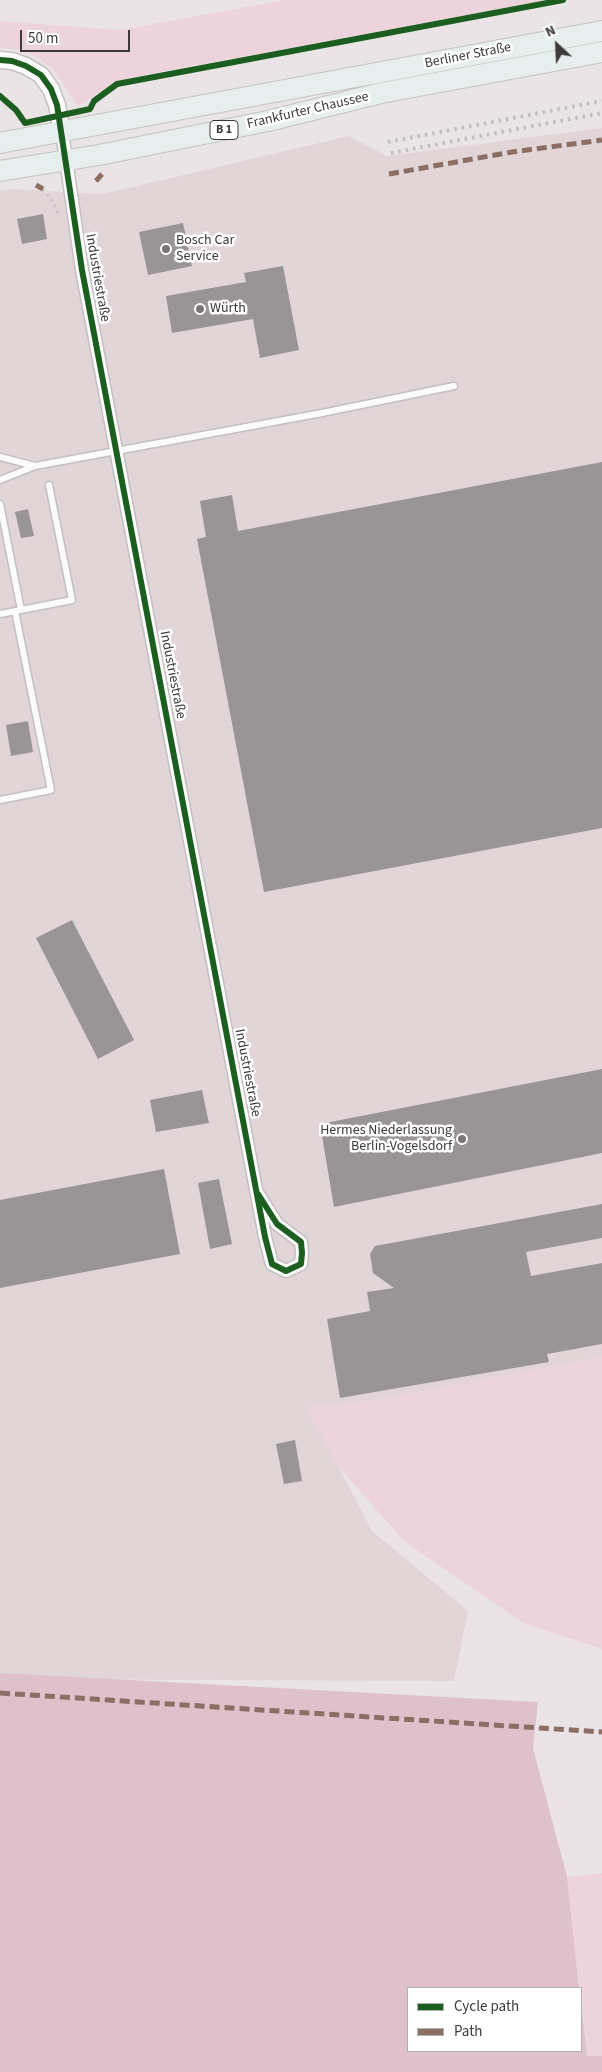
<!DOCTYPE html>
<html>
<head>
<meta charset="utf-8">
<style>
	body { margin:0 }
	#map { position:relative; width:602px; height:2072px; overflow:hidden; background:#eae4e6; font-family:"Source Sans 3",sans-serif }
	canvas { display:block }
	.legend { position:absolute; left:407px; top:1987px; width:175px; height:65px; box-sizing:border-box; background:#fff; border:1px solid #b1b0b0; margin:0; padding:6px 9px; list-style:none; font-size:15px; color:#3d393a }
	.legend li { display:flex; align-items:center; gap:10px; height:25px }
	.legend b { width:25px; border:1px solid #b1b0b0 }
	.north { position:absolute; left:532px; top:20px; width:50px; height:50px; -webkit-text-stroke:4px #fff; paint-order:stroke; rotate:335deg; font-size:14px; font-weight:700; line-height:20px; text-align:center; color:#3d393a }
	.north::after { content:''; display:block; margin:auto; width:18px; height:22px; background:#3d393a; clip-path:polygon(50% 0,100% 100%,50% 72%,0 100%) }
	.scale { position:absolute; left:20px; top:30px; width:110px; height:22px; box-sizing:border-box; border:2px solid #3d393a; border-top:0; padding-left:6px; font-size:15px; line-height:18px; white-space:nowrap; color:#3d393a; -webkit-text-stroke:4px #fff; paint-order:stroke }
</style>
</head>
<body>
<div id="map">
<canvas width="602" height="2072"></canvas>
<ul class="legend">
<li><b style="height:6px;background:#1b5e20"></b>Cycle path</li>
<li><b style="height:6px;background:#8d6e63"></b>Path</li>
</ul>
<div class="north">N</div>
<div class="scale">50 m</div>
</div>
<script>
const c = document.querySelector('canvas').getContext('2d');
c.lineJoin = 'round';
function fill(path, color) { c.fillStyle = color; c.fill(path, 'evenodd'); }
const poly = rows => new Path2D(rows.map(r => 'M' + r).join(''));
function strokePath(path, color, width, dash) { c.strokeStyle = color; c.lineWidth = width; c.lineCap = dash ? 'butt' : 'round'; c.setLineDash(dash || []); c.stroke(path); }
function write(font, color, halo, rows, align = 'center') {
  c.font = font + ' "Source Sans 3",sans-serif'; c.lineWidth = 5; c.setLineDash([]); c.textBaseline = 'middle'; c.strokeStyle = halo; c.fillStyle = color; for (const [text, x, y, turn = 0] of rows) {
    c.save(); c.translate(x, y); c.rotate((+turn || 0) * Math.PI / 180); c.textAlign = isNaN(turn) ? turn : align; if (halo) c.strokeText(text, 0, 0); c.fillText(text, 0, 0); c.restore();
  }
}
const built = poly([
	[602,128,602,1357,365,1402,307,1407,372,1531,468,1611,454,1681,0,1679,0,191,13,189,103,194,349,136,387,156]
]);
const green = poly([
	[285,0,548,0,128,78,112,84,78,106,53,69,36,57,23,50,0,48,0,21,120,30],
	[602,1357,602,1649,525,1624,405,1542,337,1465,306,1407,365,1402],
	[602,1873,602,2056,587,2057,581,1988,579,1988,567,1877]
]);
const forest = poly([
	[0,1673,538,1702,533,1748,567,1877,579,1988,408,1988,408,2051,581,2051,581,2001,587,2056,602,2056,602,2072,0,2072]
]);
const building = poly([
	[43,214,47,239,22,244,17,219],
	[183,223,192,266,148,275,139,232],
	[283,266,299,350,260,358,253,319,172,333,166,296,246,282,244,273],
	[602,462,602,828,264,892,197,539,206,537,200,501,232,495,238,531],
	[28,509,34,536,21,538,15,512],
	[28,721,33,752,11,756,6,725],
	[72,920,134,1040,98,1059,36,938],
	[602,1069,602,1153,334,1207,320,1124],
	[202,1090,209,1123,156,1132,150,1100],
	[164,1169,180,1254,0,1288,0,1200],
	[219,1179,232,1244,210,1249,198,1183],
	[602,1204,602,1238,526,1252,531,1276,602,1263,602,1344,547,1354,549,1362,340,1398,327,1319,370,1311,367,1292,394,1288,373,1273,370,1254,375,1246],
	[295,1440,302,1481,284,1484,276,1444]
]);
const path = poly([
	[43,189,53,202,59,216]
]);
const service = poly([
	[0,457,35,466],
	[0,480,35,466,322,413,454,386],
	[0,504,21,610],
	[0,614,72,600,49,485],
	[0,800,51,790,15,611]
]);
const minor = poly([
	[62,132,82,270,265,1237,272,1264,286,1271,301,1264,302,1253,301,1242,277,1224,258,1194]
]);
const tertiary = poly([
	[0,60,12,61,26,66,41,75,51,89,57,105,62,132]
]);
const primary = poly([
	[0,143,602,31],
	[0,171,99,155,268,121,381,93,602,52]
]);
const rail = poly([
	[388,142,602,101],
	[391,153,602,113]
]);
const quiet = poly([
	[389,174,512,152,602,140],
	[96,181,102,174],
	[36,185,43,189],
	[0,1693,602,1732]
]);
const cycleway = poly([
	[0,60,12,61,26,66,41,75,51,89,57,105,82,270,265,1237,272,1264,286,1271,301,1264,302,1253,301,1242,277,1224,258,1194],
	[0,96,16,110,25,123,90,109,94,101,117,84,563,0]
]);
const markers = [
	[166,249,5,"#7a7576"],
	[200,309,5,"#7a7576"],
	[462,1139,5,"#7a7576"]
];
const shields = [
	[224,130,28]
];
const shieldNames = [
	["B 1",224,130]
];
const streetNames = [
	["Berliner Straße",468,56,-11],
	["Frankfurter Chaussee",308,111,-13],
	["Industriestraße",97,278,80],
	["Industriestraße",172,675,79],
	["Industriestraße",247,1073,79]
];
const poiNames = [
	["Bosch Car",176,241],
	["Service",176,257],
	["Würth",210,309],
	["Hermes Niederlassung",452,1131,"right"],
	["Berlin-Vogelsdorf",452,1147,"right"]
];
fill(built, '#e1d5d8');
fill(green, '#edd4dc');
fill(forest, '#dec1ca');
fill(building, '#999596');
strokePath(service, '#c4c0c1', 9);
strokePath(minor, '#c4c0c1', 15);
strokePath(tertiary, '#c4c0c1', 19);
strokePath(primary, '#c6c3c4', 22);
strokePath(path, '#c6c4c4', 2.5, [2.5, 4]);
strokePath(service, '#fcfbfb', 6);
strokePath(minor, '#fcfbfb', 12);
strokePath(tertiary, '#fcfbfb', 16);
strokePath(primary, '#e7eeee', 20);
strokePath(rail, '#c0bfbf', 4, [2.5, 5]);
strokePath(quiet, '#8d6e63', 5, [10, 5]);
strokePath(cycleway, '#1b5e20', 6);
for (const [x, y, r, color] of markers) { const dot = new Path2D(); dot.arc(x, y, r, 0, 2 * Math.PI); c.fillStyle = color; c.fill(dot); strokePath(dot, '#fff', 2); }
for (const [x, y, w] of shields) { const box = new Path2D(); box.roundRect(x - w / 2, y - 9.5, w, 19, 4); c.fillStyle = '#fff'; c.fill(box); strokePath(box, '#3d393a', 1); }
write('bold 12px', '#3d393a', null, shieldNames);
write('14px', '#3d393a', '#fff', streetNames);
write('14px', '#3d393a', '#fff', poiNames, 'left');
</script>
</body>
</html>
